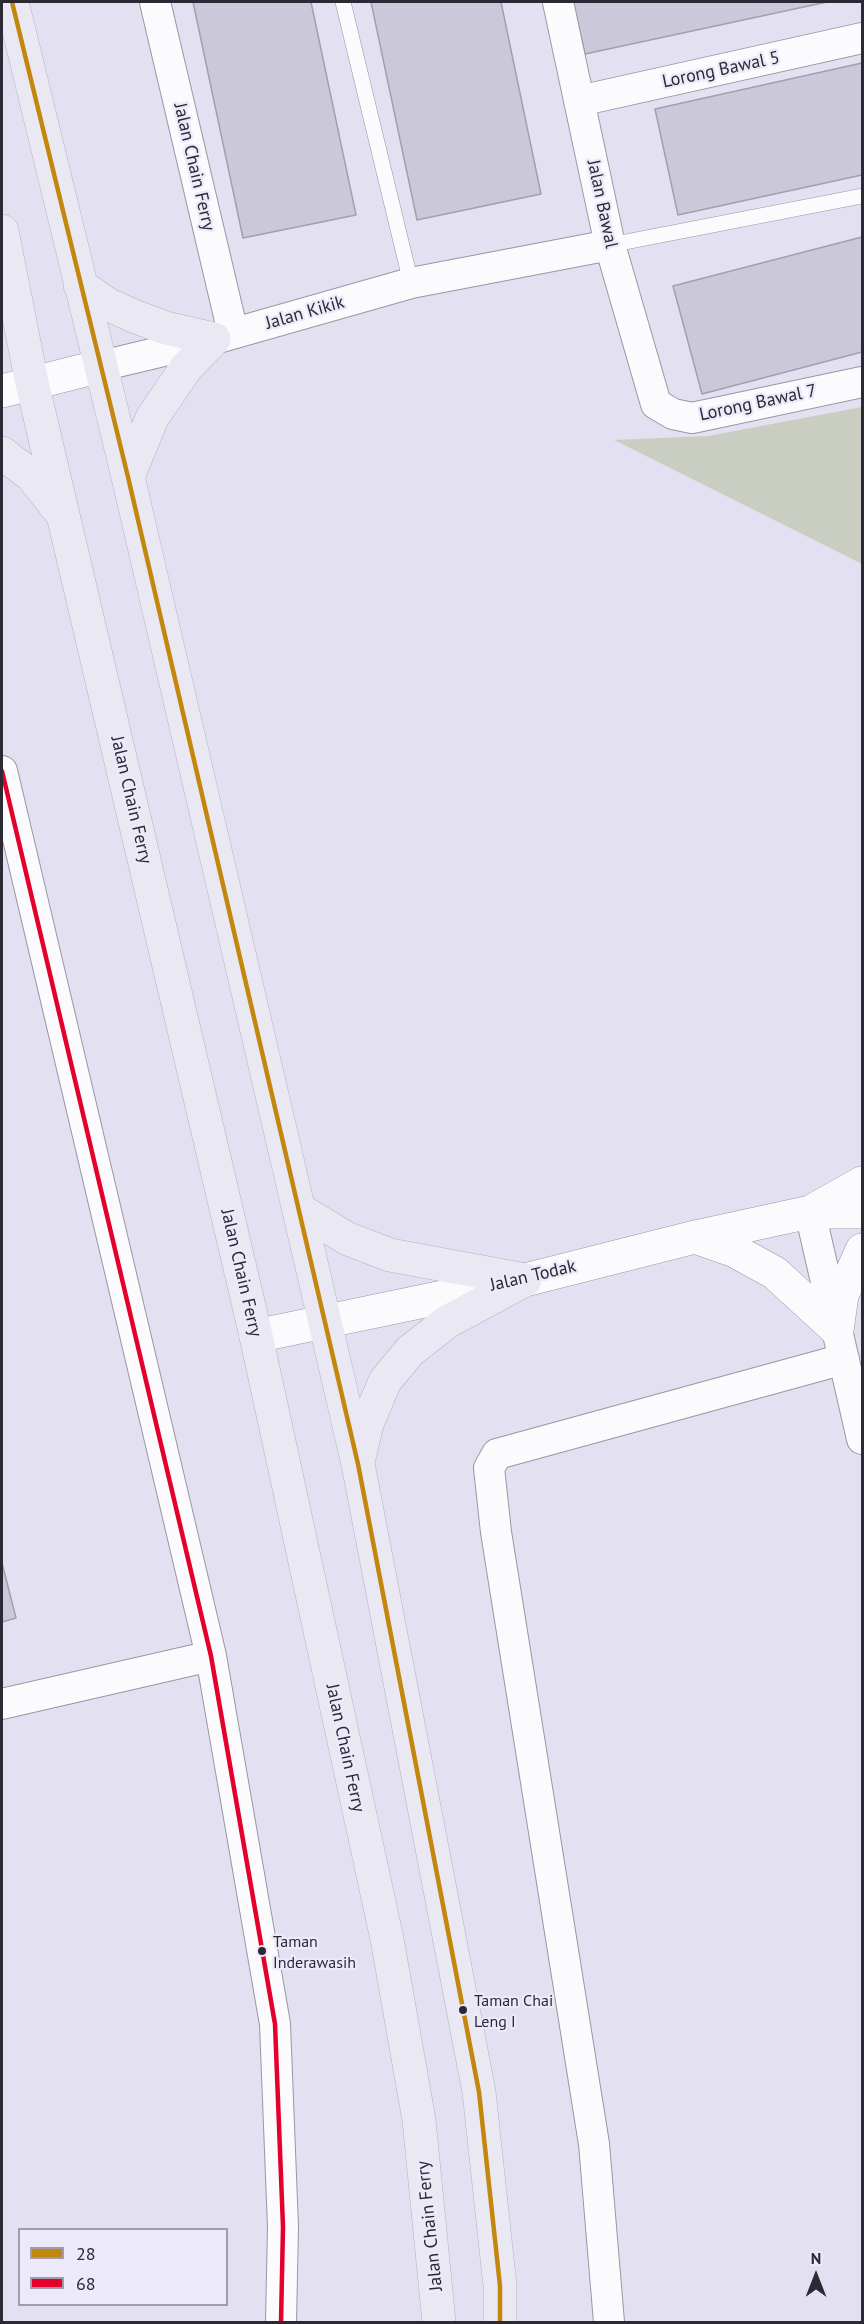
<!DOCTYPE html>
<html>
<head>
<meta charset="utf-8">
<style>
	body { margin:0 }
	#map { position:relative; width:864px; height:2324px; overflow:hidden; background:#e3e1f1; font-family:"PT Sans",sans-serif }
	canvas { display:block }
	.frame { position:absolute; inset:0; border:3px solid #2b2a34; pointer-events:none }
	.legend { position:absolute; left:18px; top:2228px; width:210px; height:78px; box-sizing:border-box; background:#eceafa; border:2px solid #9f9dab; margin:0; padding:8px 10px; list-style:none; font-size:18px; color:#2b2a34 }
	.legend li { display:flex; align-items:center; gap:12px; height:30px }
	.legend b { width:30px; border:2px solid #9f9dab }
	.north { position:absolute; left:786px; top:2246px; width:60px; height:60px; -webkit-text-stroke:4px #eceafa; paint-order:stroke; rotate:0deg; font-size:16px; font-weight:700; line-height:24px; text-align:center; color:#2b2a34 }
	.north::after { content:''; display:block; margin:auto; width:21px; height:27px; background:#2b2a34; clip-path:polygon(50% 0,100% 100%,50% 72%,0 100%) }
</style>
</head>
<body>
<div id="map">
<canvas width="864" height="2324"></canvas>
<div class="frame"></div>
<ul class="legend">
<li><b style="height:8px;background:#c4870d"></b>28</li>
<li><b style="height:8px;background:#e4002b"></b>68</li>
</ul>
<div class="north">N</div>
</div>
<script>
const c = document.querySelector('canvas').getContext('2d');
c.lineJoin = 'round';
function fill(path, color) { c.fillStyle = color; c.fill(path, 'evenodd'); }
const poly = rows => new Path2D(rows.map(r => 'M' + r).join(''));
function strokePath(path, color, width, dash) { c.strokeStyle = color; c.lineWidth = width; c.lineCap = dash ? 'butt' : 'round'; c.setLineDash(dash || []); c.stroke(path); }
function write(font, color, halo, rows, align = 'center') {
  c.font = font + ' "PT Sans",sans-serif'; c.lineWidth = 4.5; c.setLineDash([]); c.textBaseline = 'middle'; c.strokeStyle = halo; c.fillStyle = color; for (const [text, x, y, turn = 0] of rows) {
    c.save(); c.translate(x, y); c.rotate((+turn || 0) * Math.PI / 180); c.textAlign = isNaN(turn) ? turn : align; if (halo) c.strokeText(text, 0, 0); c.fillText(text, 0, 0); c.restore();
  }
}
const green = poly([
	[862,407,862,564,614,440,708,436]
]);
const building = poly([
	[193,2,311,2,356,215,243,238,193,2],
	[371,2,501,2,541,194,417,220,371,2],
	[573,2,827,2,585,54,573,2],
	[862,63,862,175,678,215,655,109,862,63],
	[862,237,862,352,702,394,673,286,862,237],
	[2,1563,16,1618,2,1622,2,1563]
]);
const service = poly([
	[343,2,411,283],
	[610,245,862,196]
]);
const minor = poly([
	[155,2,233,333],
	[558,2,610,245,656,404,673,414,692,418,862,382],
	[579,101,862,38],
	[101,366,214,339,411,283,610,245],
	[2,771,211,1656,275,2024,283,2227,281,2322],
	[810,1212,862,1439],
	[2,1704,211,1656],
	[609,2322,594,2144,496,1532,489,1468,497,1454,844,1359]
]);
const tertiary = poly([
	[2,391,101,366]
]);
const secondary = poly([
	[814,1210,862,1183],
	[695,1237,735,1251,775,1273,837,1330],
	[837,1330,842,1295,862,1250],
	[256,1336,525,1280,695,1237,810,1212,862,1212]
]);
const trunk = poly([
	[12,2,128,477,358,1464,479,2092,500,2286,500,2322],
	[2,231,32,383,256,1336,387,1939,419,2120,439,2322],
	[80,285,107,304,136,317,166,328,214,339,186,368,152,418,128,477],
	[2,453,32,476,58,509],
	[300,1210,348,1239,390,1255,525,1280],
	[359,1458,367,1424,385,1381,410,1351,447,1322,525,1280]
]);
const bus1 = poly([
	[12,2,128,477,358,1464,479,2092,500,2286,500,2322]
]);
const bus2 = poly([
	[2,771,211,1656,275,2024,283,2227,281,2322]
]);
const markers = [
	[262,1951,5,"#2b2a34"],
	[463,2010,5,"#2b2a34"]
];
const busNames = [
	["Taman",273,1942],
	["Inderawasih",273,1963],
	["Taman Chai",474,2001],
	["Leng I",474,2022]
];
const streetNames = [
	["Lorong Bawal 5",721,70,-12],
	["Jalan Chain Ferry",194,167,77],
	["Jalan Bawal",602,204,78],
	["Jalan Kikik",305,313,-16],
	["Lorong Bawal 7",758,403,-12],
	["Jalan Chain Ferry",131,800,77],
	["Jalan Chain Ferry",241,1273,77],
	["Jalan Todak",533,1276,-13],
	["Jalan Chain Ferry",345,1748,78],
	["Jalan Chain Ferry",430,2226,-96]
];
fill(green, '#cacdc1');
fill(building, '#cbc9d9');
strokePath(building, '#a1a0ab', 1.5);
strokePath(service, '#9997a3', 16);
strokePath(minor, '#9997a3', 32);
strokePath(tertiary, '#9997a3', 34);
strokePath(secondary, '#9997a3', 34);
strokePath(trunk, '#b4b1c3', 34);
strokePath(service, '#fbfafd', 15);
strokePath(minor, '#fbfafd', 30);
strokePath(tertiary, '#fbfafd', 33);
strokePath(secondary, '#fbfafd', 33);
strokePath(trunk, '#eae8f2', 33);
strokePath(bus1, '#c4870d', 4.5);
strokePath(bus2, '#e4002b', 4.5);
for (const [x, y, r, color] of markers) { const dot = new Path2D(); dot.arc(x, y, r, 0, 2 * Math.PI); c.fillStyle = color; c.fill(dot); strokePath(dot, '#eceafa', 2); }
write('16px', '#2b2a34', '#eceafa', busNames, 'left');
write('18px', '#2b2a34', '#eceafa', streetNames);
</script>
</body>
</html>
